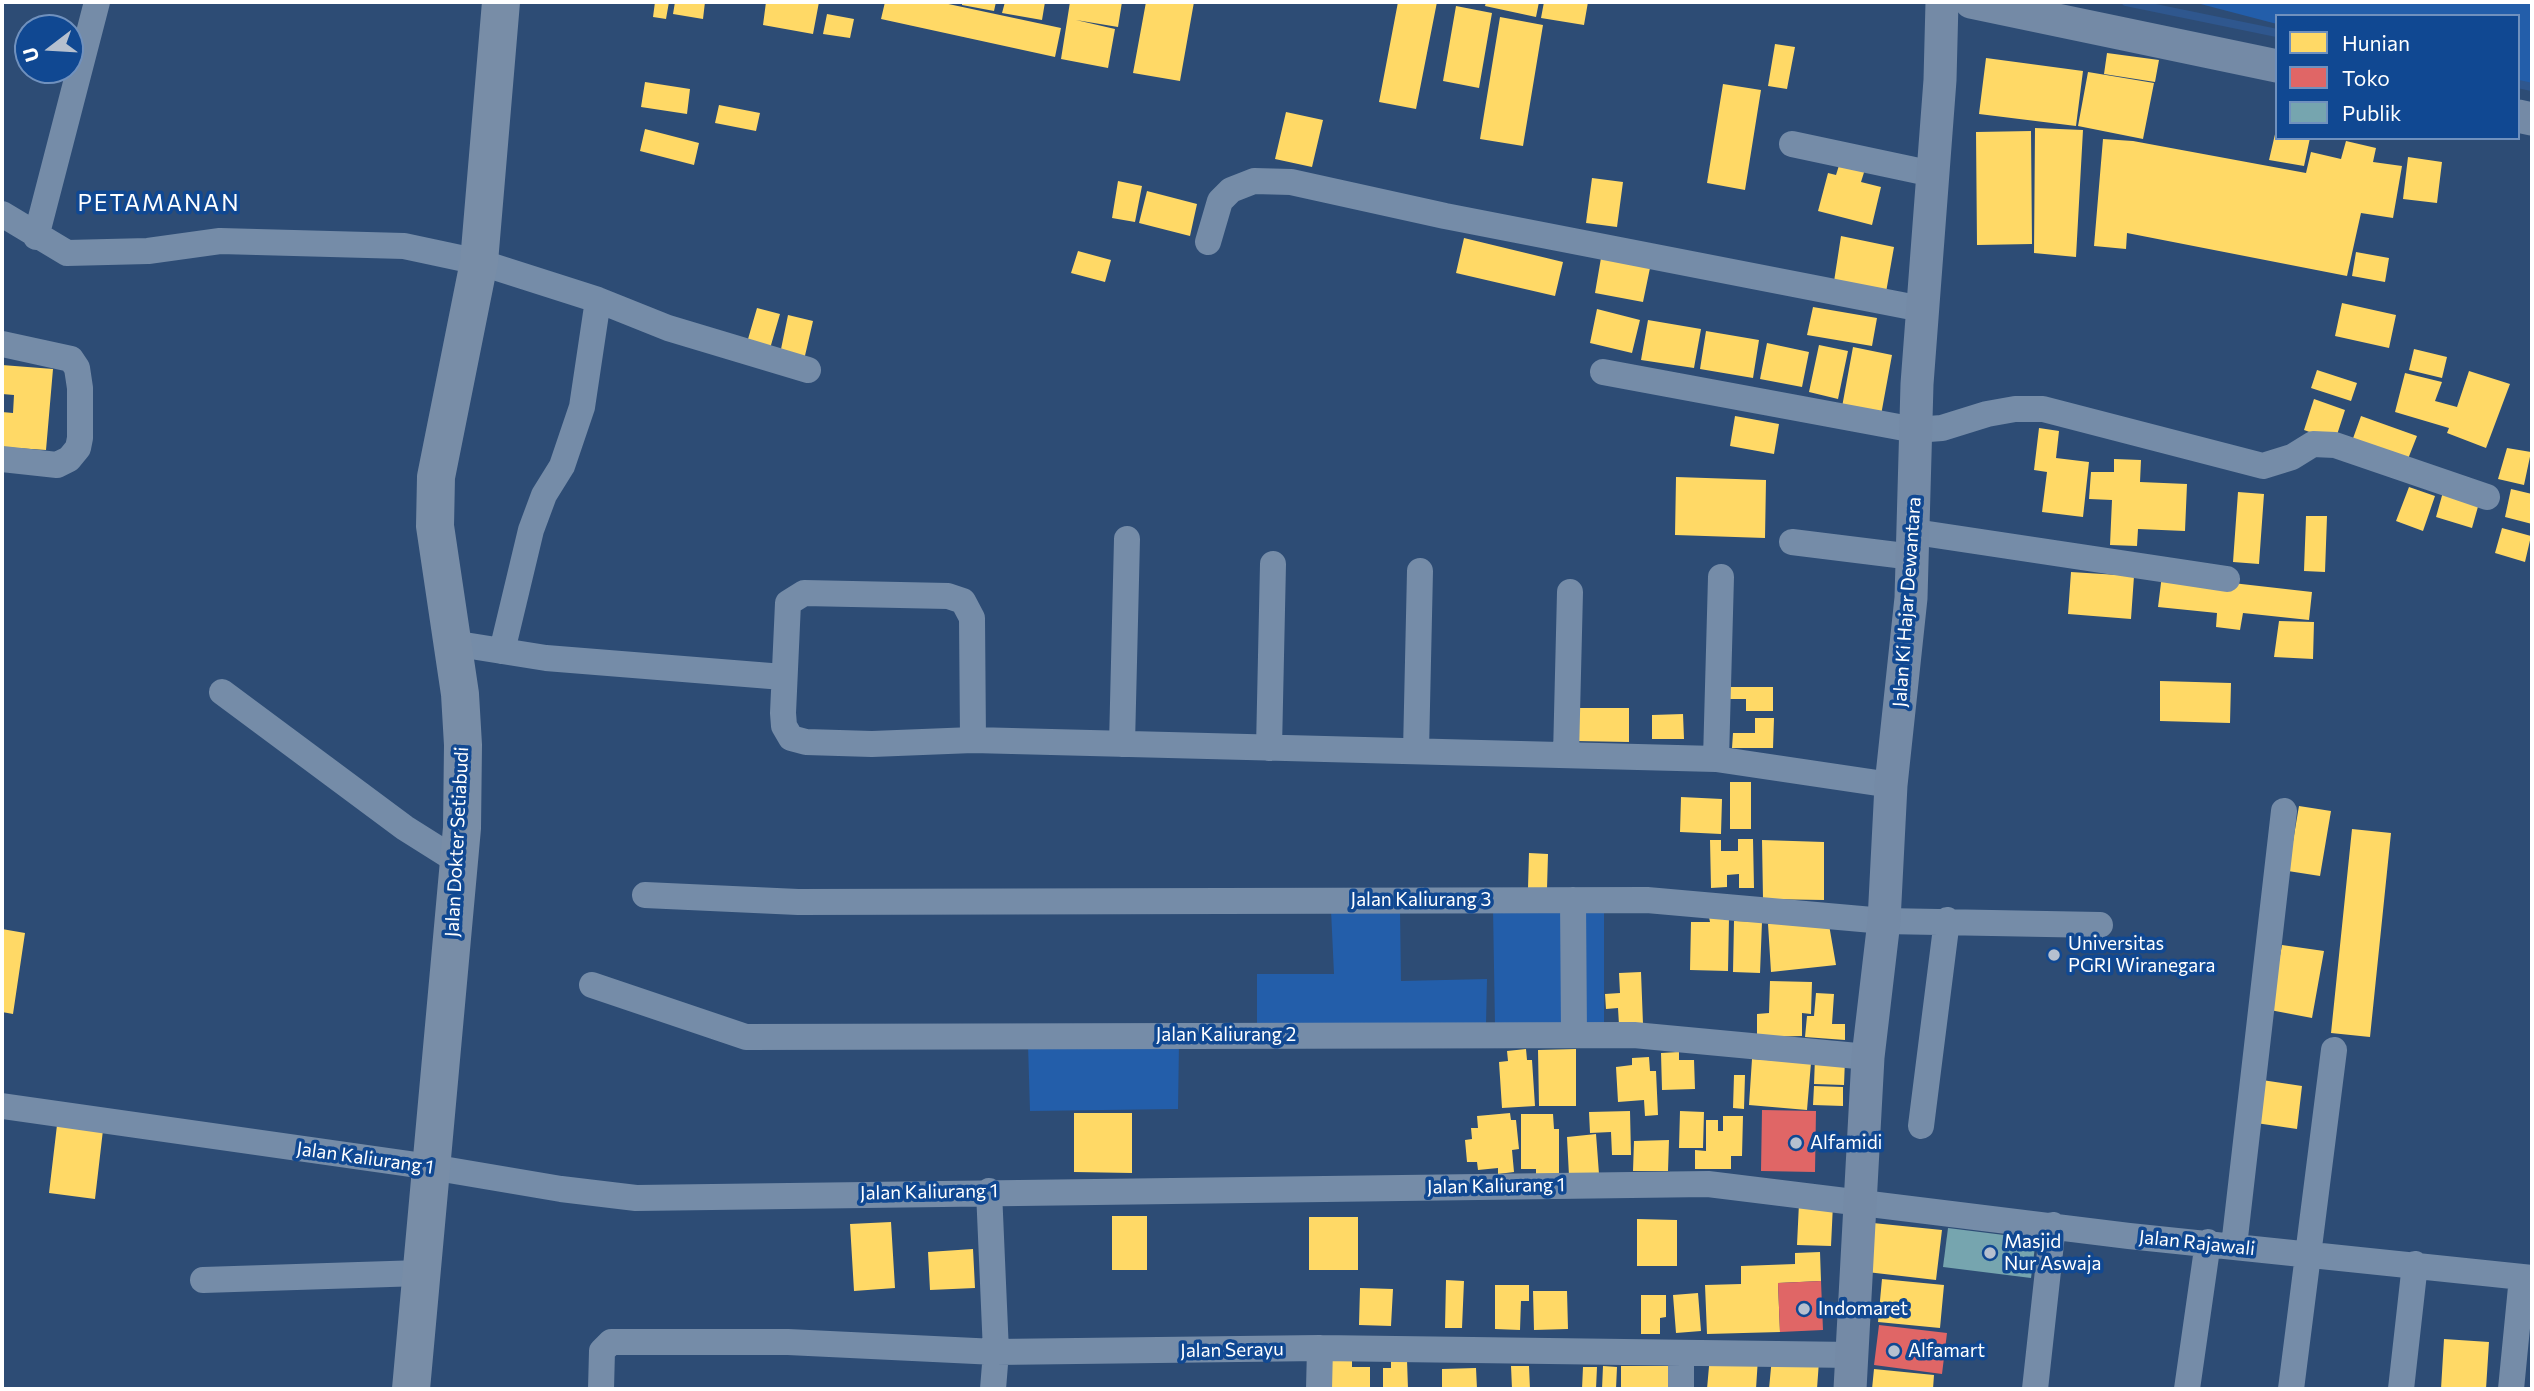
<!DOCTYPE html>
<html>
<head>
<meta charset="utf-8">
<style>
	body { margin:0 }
	#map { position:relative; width:2534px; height:1391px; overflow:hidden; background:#2d4c75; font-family:Commissioner,sans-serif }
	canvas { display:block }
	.frame { position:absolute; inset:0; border:4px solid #fff; pointer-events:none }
	.legend { position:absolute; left:2275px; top:14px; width:245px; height:126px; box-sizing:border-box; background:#104892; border:2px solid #7091be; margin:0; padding:9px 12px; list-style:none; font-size:21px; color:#fff }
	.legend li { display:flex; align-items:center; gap:14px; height:35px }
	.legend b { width:35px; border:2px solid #7091be }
	.north { position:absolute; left:14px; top:14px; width:70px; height:70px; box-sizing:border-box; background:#104892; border:2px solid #7091be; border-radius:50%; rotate:253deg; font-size:19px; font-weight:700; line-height:28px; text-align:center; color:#fff }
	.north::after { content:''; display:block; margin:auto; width:24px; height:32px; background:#b6c0cf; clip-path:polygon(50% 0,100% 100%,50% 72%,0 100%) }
</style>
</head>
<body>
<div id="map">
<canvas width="2534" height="1391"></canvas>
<div class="frame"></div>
<ul class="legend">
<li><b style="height:19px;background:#ffd966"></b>Hunian</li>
<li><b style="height:19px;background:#e06666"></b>Toko</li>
<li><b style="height:19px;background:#76a5af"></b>Publik</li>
</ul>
<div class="north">U</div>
</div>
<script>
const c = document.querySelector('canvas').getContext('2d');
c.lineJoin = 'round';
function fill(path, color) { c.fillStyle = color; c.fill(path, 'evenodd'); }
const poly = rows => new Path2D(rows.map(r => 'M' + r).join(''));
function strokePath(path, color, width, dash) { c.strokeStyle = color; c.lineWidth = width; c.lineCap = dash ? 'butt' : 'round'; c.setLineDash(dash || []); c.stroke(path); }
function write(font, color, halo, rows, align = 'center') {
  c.font = font + ' Commissioner,sans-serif'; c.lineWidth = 7; c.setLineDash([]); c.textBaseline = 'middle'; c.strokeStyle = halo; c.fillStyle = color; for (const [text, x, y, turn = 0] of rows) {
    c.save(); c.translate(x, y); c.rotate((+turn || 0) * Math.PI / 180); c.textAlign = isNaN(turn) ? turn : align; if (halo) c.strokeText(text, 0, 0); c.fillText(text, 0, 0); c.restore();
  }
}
const green = poly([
	[2193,2,2532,2,2532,87,2518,84,2518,16,2277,16,2277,24],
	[1604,907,1604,1027,1495,1026,1493,908],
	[1331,910,1400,910,1401,981,1487,979,1486,1025,1257,1023,1257,974,1334,974],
	[1179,1043,1178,1109,1030,1111,1028,1044]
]);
const homes = poly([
	[655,2,669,2,666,19,653,17],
	[675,2,705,2,703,19,673,14],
	[766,2,819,2,813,34,763,25],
	[885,2,939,2,1061,28,1055,57,881,19],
	[962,2,996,2,994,11,962,5],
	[1005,2,1045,2,1042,20,1002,13],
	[1070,2,1122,2,1118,27,1076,20,1115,29,1108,68,1061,59],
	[1146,2,1194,2,1180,81,1133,73],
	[1398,2,1437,2,1416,109,1379,102],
	[1486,2,1539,2,1536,17,1485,6],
	[1544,2,1588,2,1584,25,1541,18],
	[1456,6,1492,13,1479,88,1443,81],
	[827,14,854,19,850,38,823,34],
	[1500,17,1543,25,1523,146,1480,139],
	[1775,44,1795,47,1787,89,1768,86],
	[2107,53,2159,60,2155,82,2104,74],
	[1986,58,2083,71,2076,126,1979,114],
	[2088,72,2154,83,2143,139,2078,126],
	[645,82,690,89,687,114,641,107],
	[1723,84,1761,90,1745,190,1707,183],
	[719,105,760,113,756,131,715,123],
	[1286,112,1323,120,1312,167,1275,159],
	[2035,128,2083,130,2076,257,2034,253],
	[645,129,699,143,694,165,640,151],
	[2276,130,2277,138,2310,138,2304,166,2269,160],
	[2031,131,2032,244,1977,245,1976,132],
	[2103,139,2133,141,2306,173,2311,152,2341,159,2346,141,2376,148,2373,162,2402,166,2393,218,2361,213,2347,276,2127,233,2126,249,2094,246],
	[2408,157,2442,162,2437,203,2403,199],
	[1841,159,1866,166,1861,182,1881,187,1872,225,1818,211,1828,173,1836,175],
	[1592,178,1623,182,1617,227,1586,223],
	[1118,181,1142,186,1135,222,1112,218],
	[1147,191,1197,204,1190,236,1139,223],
	[1841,236,1894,247,1885,298,1833,288],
	[1464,238,1563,262,1555,296,1456,273],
	[1078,251,1111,260,1105,282,1071,273],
	[2356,252,2389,258,2385,282,2352,276],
	[1601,258,1650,268,1643,302,1595,293],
	[2342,303,2396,315,2389,348,2335,336],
	[1813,307,1877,318,1872,346,1807,335],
	[757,308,780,314,769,352,746,346],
	[1597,309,1640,320,1632,353,1590,343],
	[788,315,813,321,804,360,780,354],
	[1648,320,1701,329,1694,368,1641,360],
	[1706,331,1759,340,1753,378,1700,369],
	[1767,343,1809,352,1802,387,1760,379],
	[1819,345,1848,351,1838,399,1809,392],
	[1853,347,1892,355,1881,415,1842,407],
	[2414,349,2447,357,2442,378,2409,370],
	[2,365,53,369,46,450,2,447,2,412,13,413,14,395,2,394],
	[2317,370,2357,383,2351,401,2311,388],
	[2469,371,2510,384,2486,448,2447,433,2449,428,2395,412,2405,373,2442,382,2435,401,2457,407],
	[2314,399,2345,410,2335,441,2304,430],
	[1735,416,1779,424,1774,454,1730,446],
	[2361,416,2417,436,2406,464,2351,444],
	[2039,428,2059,431,2056,458,2089,462,2083,517,2042,512,2047,472,2034,470],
	[2507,448,2531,452,2524,485,2498,479],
	[2114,459,2141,460,2140,482,2187,484,2185,531,2138,529,2137,546,2110,545,2112,500,2089,499,2091,472,2114,472],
	[1676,477,1766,480,1765,538,1675,535],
	[2409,487,2435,496,2423,531,2396,521],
	[2511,489,2532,494,2532,524,2505,517],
	[2238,492,2264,494,2259,564,2233,562],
	[2443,492,2479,503,2472,528,2436,517],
	[2306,516,2327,516,2325,572,2304,571],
	[2502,528,2531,536,2525,562,2495,553],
	[2071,572,2134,576,2131,619,2068,614],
	[2162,575,2312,592,2309,620,2243,613,2240,630,2216,627,2217,613,2158,607],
	[2279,621,2314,622,2313,659,2274,657],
	[2160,681,2231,683,2230,723,2160,721],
	[1724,687,1773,687,1773,711,1746,711,1746,699,1724,699],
	[1576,708,1629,708,1629,742,1576,741],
	[1683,714,1684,739,1652,739,1652,715],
	[1755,718,1774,718,1773,748,1732,748,1733,733,1755,733],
	[1730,782,1751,782,1751,829,1730,829],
	[1681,797,1722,799,1721,834,1680,832],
	[2299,806,2331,811,2320,876,2288,871],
	[2352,829,2391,833,2370,1037,2331,1033],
	[1738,839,1753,839,1754,888,1739,888,1739,874,1727,875,1727,887,1711,888,1710,840,1721,840,1721,851,1738,851],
	[1762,840,1824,842,1824,900,1763,899],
	[1529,853,1548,854,1547,889,1528,888],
	[1709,917,1729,918,1728,971,1690,970,1691,922,1710,922],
	[1828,919,1836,965,1771,972,1768,924],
	[1734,921,1762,922,1760,973,1733,972],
	[2,929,25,933,13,1014,2,1012],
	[2282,945,2324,951,2312,1018,2270,1010],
	[1641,972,1643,1024,1619,1025,1618,1008,1606,1009,1605,994,1620,993,1619,973],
	[1770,981,1812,982,1811,1014,1802,1013,1802,1036,1757,1037,1757,1014,1769,1013],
	[1816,993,1834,994,1832,1024,1845,1024,1845,1040,1805,1037,1807,1016,1814,1016],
	[1526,1049,1527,1060,1532,1060,1535,1106,1502,1108,1499,1062,1508,1061,1507,1051],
	[1576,1049,1576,1106,1539,1106,1538,1050],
	[1679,1052,1679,1060,1694,1060,1695,1089,1662,1090,1661,1053],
	[1649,1057,1650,1071,1656,1071,1658,1115,1645,1116,1644,1100,1618,1102,1616,1067,1632,1065,1632,1058],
	[1815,1058,1845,1059,1844,1085,1814,1084],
	[1752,1059,1811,1063,1807,1110,1749,1105],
	[1734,1075,1745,1075,1744,1109,1733,1108],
	[2262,1080,2302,1086,2297,1129,2256,1123],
	[1814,1086,1843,1087,1843,1106,1813,1105],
	[1630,1111,1631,1155,1612,1155,1611,1132,1590,1133,1589,1112],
	[1680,1111,1704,1112,1703,1148,1679,1148],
	[1074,1113,1132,1113,1132,1173,1074,1172],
	[1510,1113,1511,1120,1516,1120,1519,1149,1512,1150,1514,1172,1498,1174,1498,1168,1478,1170,1477,1162,1467,1162,1465,1140,1472,1139,1471,1128,1478,1128,1477,1116],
	[1521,1114,1553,1114,1554,1129,1559,1129,1559,1175,1536,1176,1536,1169,1521,1169],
	[1723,1116,1743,1116,1742,1156,1731,1156,1731,1169,1695,1169,1695,1150,1706,1151,1706,1120,1718,1120,1718,1131,1723,1131],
	[57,1125,103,1130,95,1199,49,1193],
	[1596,1134,1599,1174,1569,1176,1567,1137],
	[1669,1140,1668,1171,1633,1171,1634,1141],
	[1799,1203,1833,1204,1831,1246,1797,1245],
	[1112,1216,1147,1216,1147,1270,1112,1270],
	[1309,1217,1358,1217,1358,1270,1309,1270],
	[1637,1219,1677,1220,1677,1266,1637,1266],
	[891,1222,895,1288,854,1291,850,1224],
	[1873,1223,1942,1230,1936,1280,1867,1272],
	[973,1249,975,1288,930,1290,928,1252],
	[1820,1252,1821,1281,1778,1283,1780,1332,1707,1334,1705,1285,1741,1284,1741,1266,1795,1264,1795,1253],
	[1882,1279,1944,1285,1940,1328,1878,1322],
	[1446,1280,1464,1281,1462,1328,1445,1328],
	[1495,1285,1529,1285,1529,1301,1521,1301,1520,1330,1495,1329],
	[1360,1288,1393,1289,1391,1326,1359,1325],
	[1533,1291,1567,1291,1568,1329,1534,1330],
	[1698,1293,1701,1331,1676,1333,1673,1295],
	[1641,1295,1666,1295,1666,1317,1660,1318,1660,1334,1641,1334],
	[2444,1339,2489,1342,2486,1389,2441,1389],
	[1710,1355,1758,1358,1756,1389,1707,1389],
	[1772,1357,1819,1361,1817,1389,1769,1389],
	[1326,1360,1352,1361,1352,1367,1370,1367,1370,1387,1325,1387],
	[1391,1360,1407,1360,1408,1389,1383,1389,1383,1368,1391,1368],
	[1511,1366,1529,1366,1530,1389,1512,1389],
	[1603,1366,1617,1367,1616,1389,1602,1389],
	[1621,1366,1676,1366,1676,1389,1621,1389],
	[1583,1367,1597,1367,1596,1389,1582,1389],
	[1476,1368,1477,1389,1442,1389,1442,1369],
	[1874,1369,1934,1375,1933,1389,1872,1389]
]);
const shops = poly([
	[1762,1110,1816,1111,1815,1172,1761,1171],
	[1821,1281,1823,1330,1780,1332,1778,1283],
	[1879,1325,1947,1333,1942,1374,1874,1365]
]);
const public = poly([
	[1948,1228,2036,1239,2031,1278,1943,1267]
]);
const stream = poly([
	[2126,2,2277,33],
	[2518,84,2532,87]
]);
const minor = poly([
	[1792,144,1933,174],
	[2,214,67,253,148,251,220,241,404,246,479,262,598,300,668,328,808,370],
	[36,237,97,2],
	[1208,242,1220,201,1231,190,1254,181,1291,182,1445,216,1922,309],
	[2,344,71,359,77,368,80,388,80,438,78,448,69,459,57,465,2,459],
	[1603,372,1915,430,1942,428,1987,414,2015,409,2043,409,2263,466,2292,457,2313,444,2335,445,2487,497],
	[1915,532,2227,579],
	[1792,542,1913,557],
	[452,643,546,658,783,677],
	[502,651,531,530,544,495,562,466,582,407,598,300],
	[222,692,405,828,459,862],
	[973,740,972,618,963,601,948,596,804,593,788,603,783,713,784,726,791,738,806,742,872,744,973,740,1716,759,1891,785],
	[1122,744,1127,539],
	[1269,748,1273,564],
	[1416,751,1420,571],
	[1566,755,1570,592],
	[1716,759,1721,577],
	[645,895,798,902,1647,900,1884,921,2100,925],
	[1573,900,1574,1035],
	[592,985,746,1037,1634,1035,1868,1057],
	[2,1106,431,1167,561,1189,636,1198,1708,1184,2129,1236,2532,1278],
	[1921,1126,1947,920],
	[989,1191,996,1352,993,1389],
	[2234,1246,2284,811],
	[203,1280,421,1273],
	[601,1389,602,1351,611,1342,788,1342,996,1352,1320,1348,1853,1355],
	[1319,1389,1320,1348],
	[1681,1389,1681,1353],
	[2035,1389,2053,1225],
	[2187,1389,2208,1242],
	[2291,1389,2334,1050],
	[2401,1389,2415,1264],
	[2511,1389,2522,1277]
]);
const major = poly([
	[1971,2,2277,66],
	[2518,116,2532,119],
	[1850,1389,1868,1057,1884,921,1891,785,1911,598,1917,384,1940,80,1942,2]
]);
const highway = poly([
	[411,1389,462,828,463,745,460,694,435,526,436,477,479,262,501,2]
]);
const markers = [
	[2054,955,7,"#b6c0cf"],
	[1796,1143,7,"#b6c0cf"],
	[1990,1253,7,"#b6c0cf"],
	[1804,1309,7,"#b6c0cf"],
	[1894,1351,7,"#b6c0cf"]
];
const streetNames = [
	["Jalan Ki Hajar Dewantara",1907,602,-86],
	["Jalan Dokter Setiabudi",457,842,-87],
	["Jalan Kaliurang 3",1421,900],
	["Jalan Kaliurang 2",1226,1035],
	["Jalan Kaliurang 1",365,1158,8],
	["Jalan Kaliurang 1",1496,1186,-1],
	["Jalan Kaliurang 1",929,1192,-1],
	["Jalan Rajawali",2197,1243,6],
	["Jalan Serayu",1232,1350,-1]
];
const poiNames = [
	["Universitas",2068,944],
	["PGRI Wiranegara",2068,966],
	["Alfamidi",1810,1143],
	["Masjid",2004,1242],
	["Nur Aswaja",2004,1264],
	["Indomaret",1818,1309],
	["Alfamart",1908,1351]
];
const quarterNames = [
	["PETAMANAN",159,203]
];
fill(green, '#235eaa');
fill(homes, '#ffd966');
fill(shops, '#e06666');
fill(public, '#76a5af');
strokePath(stream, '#2f578e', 8);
strokePath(minor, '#758ca8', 26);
strokePath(major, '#748aa6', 33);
strokePath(highway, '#788da7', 38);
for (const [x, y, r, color] of markers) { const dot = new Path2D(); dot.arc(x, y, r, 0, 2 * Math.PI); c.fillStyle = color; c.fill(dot); strokePath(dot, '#104892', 2.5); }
write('19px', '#fff', '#104892', streetNames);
write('19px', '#fff', '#104892', poiNames, 'left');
c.letterSpacing = '2px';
write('23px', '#fff', '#104892', quarterNames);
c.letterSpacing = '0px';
</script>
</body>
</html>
